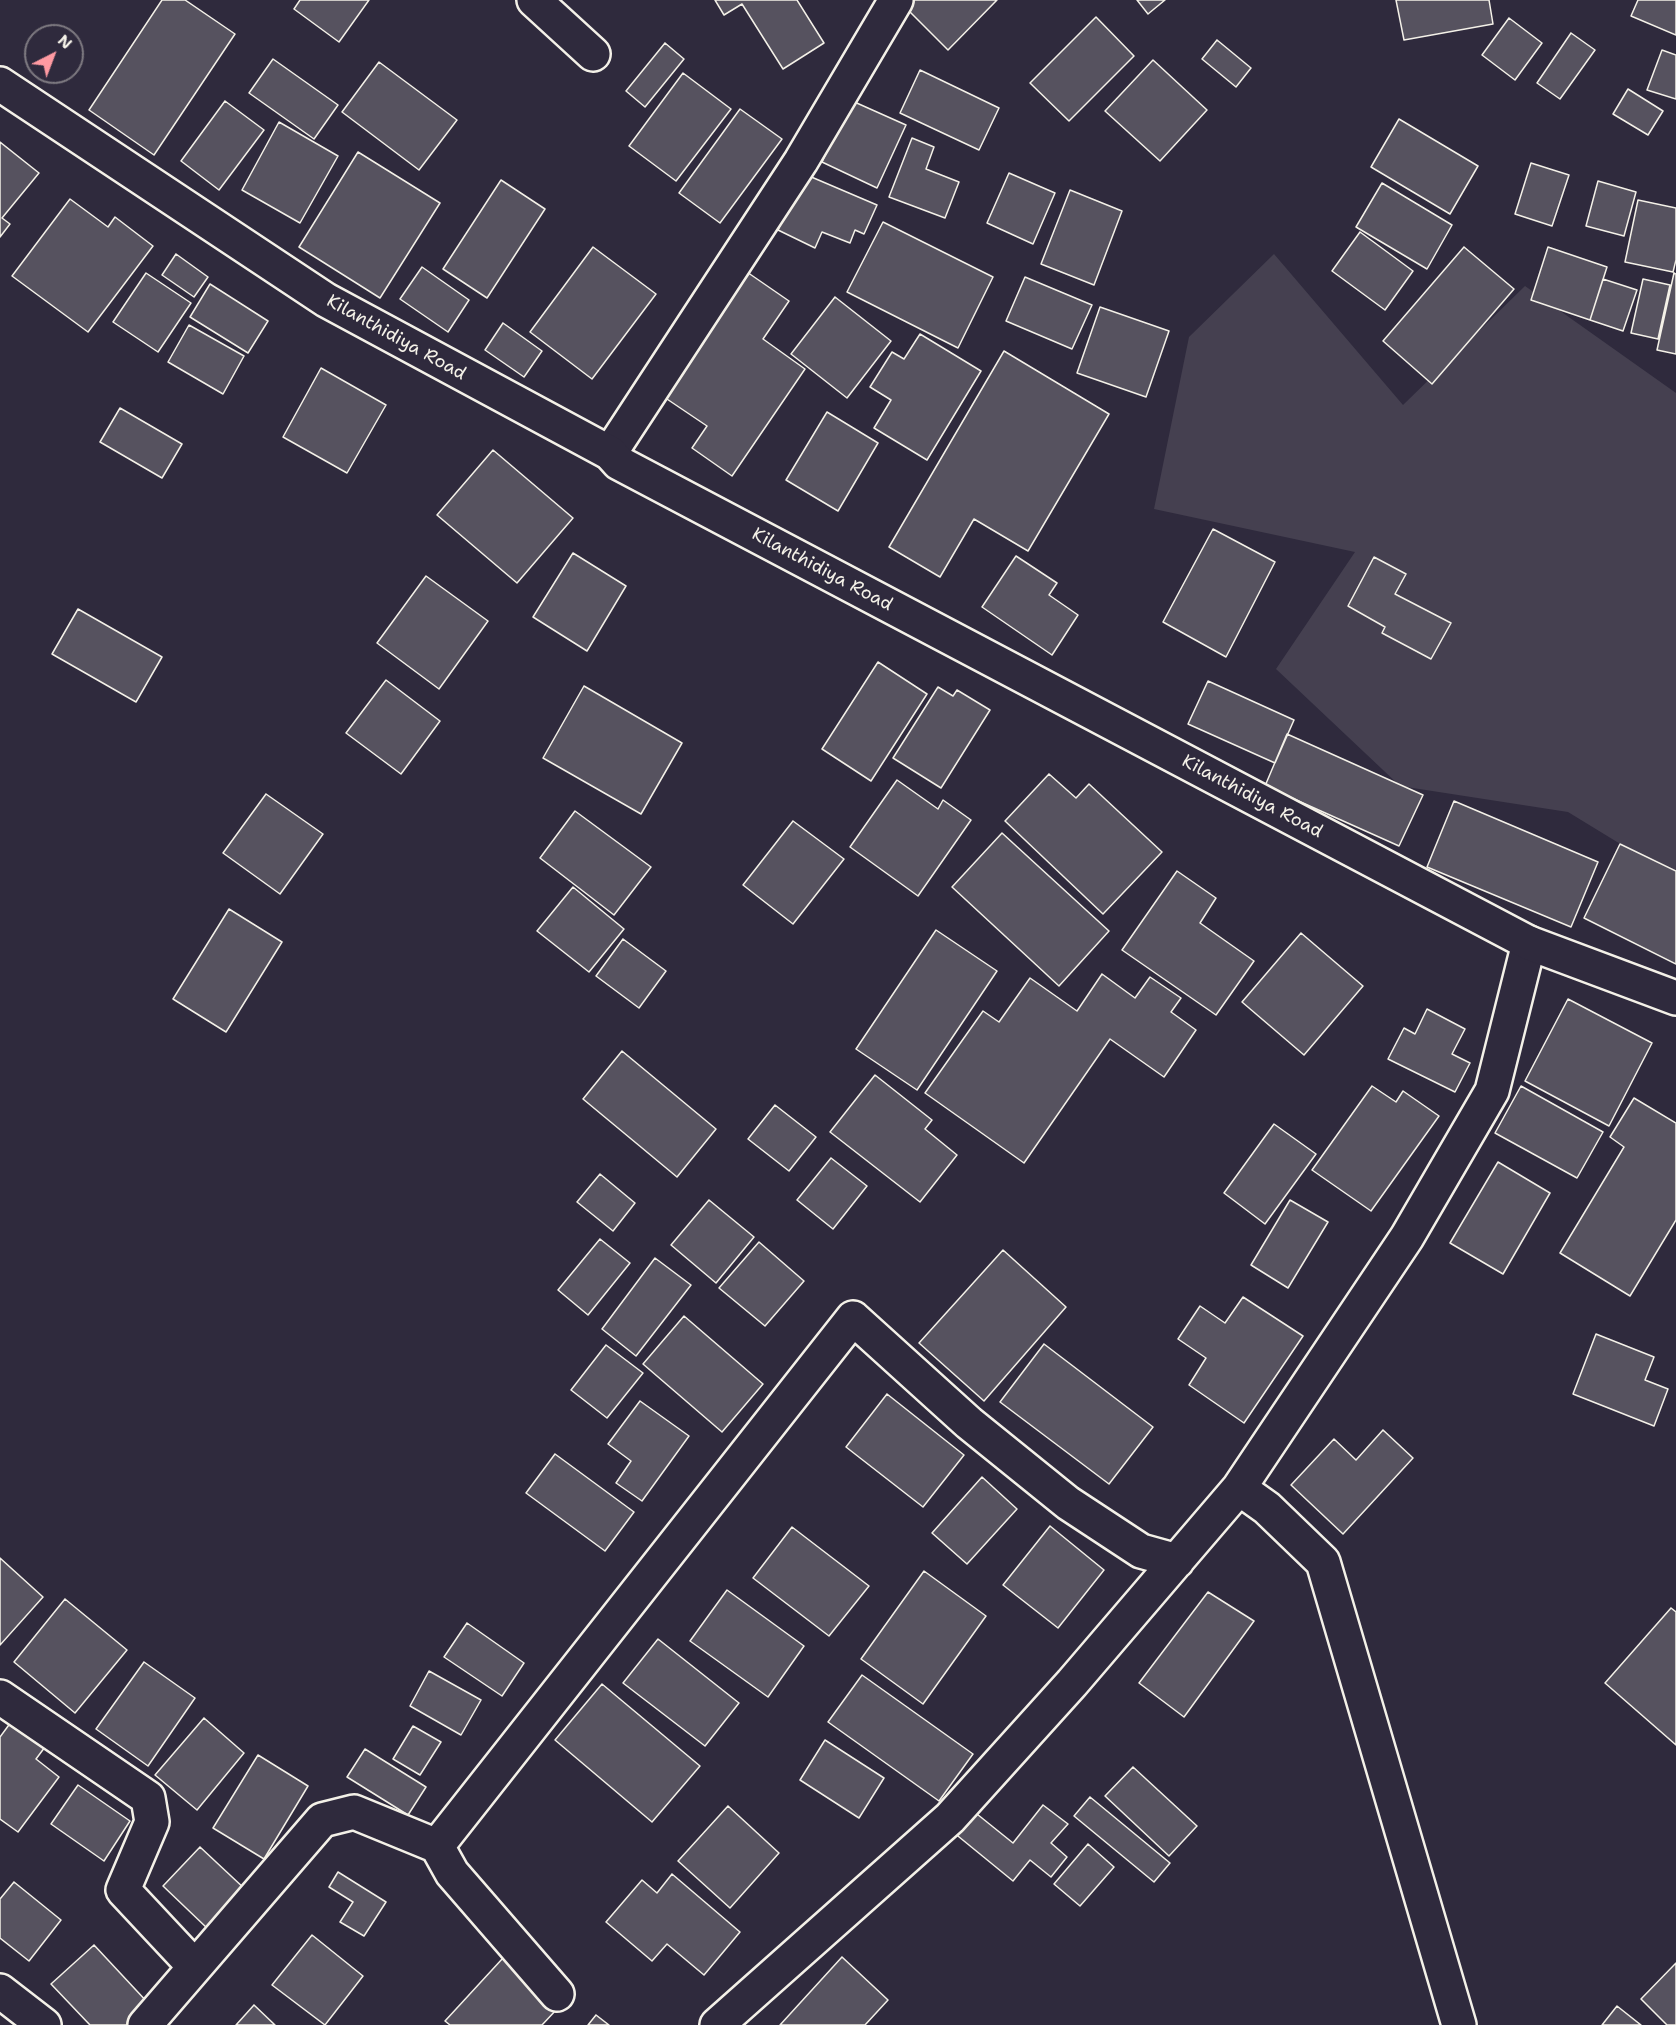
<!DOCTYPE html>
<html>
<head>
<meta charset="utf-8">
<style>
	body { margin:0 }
	#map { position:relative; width:1676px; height:2025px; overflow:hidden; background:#2f2a3d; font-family:"Shantell Sans",sans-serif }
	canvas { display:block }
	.north { position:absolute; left:24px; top:24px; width:60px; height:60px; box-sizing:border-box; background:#2f2a3d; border:2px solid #7e7a81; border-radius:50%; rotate:42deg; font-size:16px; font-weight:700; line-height:24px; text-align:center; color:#f4f1e8 }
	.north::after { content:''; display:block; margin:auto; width:21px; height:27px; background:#ff9aa2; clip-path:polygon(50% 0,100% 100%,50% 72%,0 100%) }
</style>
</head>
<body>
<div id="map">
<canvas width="1676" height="2025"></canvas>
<div class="north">N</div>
</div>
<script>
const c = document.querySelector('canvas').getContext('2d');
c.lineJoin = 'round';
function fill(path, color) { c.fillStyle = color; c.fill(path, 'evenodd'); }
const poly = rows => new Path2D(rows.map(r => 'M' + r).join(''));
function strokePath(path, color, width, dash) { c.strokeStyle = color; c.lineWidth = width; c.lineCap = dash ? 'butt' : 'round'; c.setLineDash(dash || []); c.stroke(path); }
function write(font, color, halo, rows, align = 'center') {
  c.font = font + ' "Shantell Sans",sans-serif'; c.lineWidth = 5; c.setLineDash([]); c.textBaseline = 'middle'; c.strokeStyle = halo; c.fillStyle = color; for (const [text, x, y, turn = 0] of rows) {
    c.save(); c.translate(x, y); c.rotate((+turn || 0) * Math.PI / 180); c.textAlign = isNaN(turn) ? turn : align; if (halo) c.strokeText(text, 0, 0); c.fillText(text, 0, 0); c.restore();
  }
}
const green = poly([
	[1274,254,1403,405,1525,286,1676,393,1676,878,1568,812,1400,786,1276,669,1355,552,1154,509,1189,337]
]);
const building = poly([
	[162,0,185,0,235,34,154,155,89,110,162,0],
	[300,0,369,0,339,42,294,9,300,0],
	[715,0,797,0,824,43,783,69,742,4,724,15,715,0],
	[898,0,997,0,948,50,898,0],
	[1137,0,1165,0,1148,14,1137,0],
	[1396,0,1489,0,1493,24,1404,40,1396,0],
	[1638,0,1676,0,1676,35,1631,16,1638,0],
	[1096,17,1134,56,1069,121,1030,83,1096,17],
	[1509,18,1542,43,1515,80,1482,55,1509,18],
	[1571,33,1595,50,1560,99,1537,83,1571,33],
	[1217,40,1251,68,1236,87,1202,59,1217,40],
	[665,43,684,59,645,107,626,91,665,43],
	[1662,50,1676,55,1676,99,1647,90,1662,50],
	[273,59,338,105,314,139,249,93,273,59],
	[1153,60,1207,110,1160,161,1105,111,1153,60],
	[379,62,457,120,419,170,342,112,379,62],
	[920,70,999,108,979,150,900,113,920,70],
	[683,73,731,109,676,181,629,146,683,73],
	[1628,89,1663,111,1648,135,1613,114,1628,89],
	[850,100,906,125,877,188,822,162,850,100],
	[225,101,264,130,219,190,181,161,225,101],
	[740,109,782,139,720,223,679,193,740,109],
	[1399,119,1478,166,1450,214,1371,167,1399,119],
	[279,122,338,156,300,223,242,190,279,122],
	[912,138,934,147,926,169,959,182,945,218,889,197,912,138],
	[0,142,39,173,2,218,10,224,0,237,0,142],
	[358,152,440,203,380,298,299,247,358,152],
	[1531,163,1569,175,1552,226,1515,214,1531,163],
	[802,173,877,205,864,234,855,230,850,243,822,232,815,248,778,230,802,173],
	[1009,173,1055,193,1033,244,987,223,1009,173],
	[501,180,545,209,487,298,443,269,501,180],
	[1598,181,1636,192,1624,236,1586,226,1598,181],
	[1382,183,1452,225,1427,269,1356,227,1382,183],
	[1070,190,1122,211,1094,285,1041,264,1070,190],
	[70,199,108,227,115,217,153,246,88,332,12,276,70,199],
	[1638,200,1676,208,1676,260,1673,272,1625,262,1638,200],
	[883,222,993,277,958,348,847,292,883,222],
	[1360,232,1413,271,1385,310,1332,271,1360,232],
	[593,247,656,294,592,379,530,332,593,247],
	[1464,247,1514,289,1432,384,1383,341,1464,247],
	[1548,247,1607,267,1590,320,1531,300,1548,247],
	[176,254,208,277,194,297,162,275,176,254],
	[422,267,469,300,448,332,400,299,422,267],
	[744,270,789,301,763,339,805,369,732,476,692,448,707,426,658,393,744,270],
	[146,273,191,303,158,352,113,322,146,273],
	[1674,273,1676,274,1676,354,1657,350,1674,273],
	[1025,277,1092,305,1072,349,1006,321,1025,277],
	[1603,279,1637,290,1623,331,1590,320,1603,279],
	[1643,279,1670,285,1658,339,1631,333,1643,279],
	[210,284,268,321,248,353,190,317,210,284],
	[835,297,891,341,847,398,791,354,835,297],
	[1100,307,1169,331,1146,397,1077,373,1100,307],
	[503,323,542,351,524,377,485,350,503,323],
	[189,325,244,356,223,394,168,362,189,325],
	[920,334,981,371,927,460,874,428,891,400,870,387,892,352,904,359,920,334],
	[1004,351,1109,414,1028,551,974,519,940,577,889,547,1004,351],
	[321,368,386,405,347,473,283,437,321,368],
	[120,408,182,444,162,478,100,442,120,408],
	[827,412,878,443,838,511,786,480,827,412],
	[493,450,573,518,517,583,437,515,493,450],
	[1213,529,1275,562,1226,657,1163,622,1213,529],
	[573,553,626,586,587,651,533,617,573,553],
	[1016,556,1057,583,1049,595,1078,615,1052,655,982,607,1016,556],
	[1374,557,1406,574,1395,594,1451,623,1431,659,1382,633,1385,627,1348,606,1374,557],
	[426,576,488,621,439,689,377,643,426,576],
	[78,609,162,657,136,702,52,654,78,609],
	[878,662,927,694,871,781,822,749,878,662],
	[386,680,440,721,401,774,346,733,386,680],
	[1208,681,1294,720,1275,763,1188,724,1208,681],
	[584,686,682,743,641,814,543,758,584,686],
	[938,687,953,696,957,690,990,710,941,788,893,758,938,687],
	[1287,734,1423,795,1399,846,1265,786,1287,734],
	[1049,774,1076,798,1089,784,1162,852,1103,914,1005,821,1049,774],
	[897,780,938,809,943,800,971,820,918,896,850,847,897,780],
	[266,794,323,834,280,894,223,853,266,794],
	[1454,801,1598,862,1571,927,1427,867,1454,801],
	[575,811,651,867,614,915,540,858,575,811],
	[793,821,844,859,793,924,743,885,793,821],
	[1002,833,1109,931,1059,986,952,887,1002,833],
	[1620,844,1676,871,1676,964,1584,918,1620,844],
	[1177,871,1216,898,1200,923,1254,961,1216,1015,1122,950,1177,871],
	[573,887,624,929,589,972,537,931,573,887],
	[229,909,282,942,226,1032,173,999,229,909],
	[936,930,997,971,917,1090,856,1049,936,930],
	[1301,933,1363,986,1304,1055,1242,1002,1301,933],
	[623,939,666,971,639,1008,596,976,623,939],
	[1102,974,1135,998,1150,977,1181,998,1171,1012,1196,1030,1164,1077,1110,1039,1024,1163,925,1093,983,1011,999,1022,1030,978,1077,1011,1102,974],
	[1568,999,1652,1043,1609,1126,1525,1081,1568,999],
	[1427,1009,1465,1029,1452,1054,1470,1063,1455,1092,1388,1059,1404,1028,1415,1034,1427,1009],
	[622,1051,716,1129,677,1177,583,1099,622,1051],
	[875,1075,932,1120,925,1129,957,1155,920,1202,830,1132,875,1075],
	[1372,1086,1396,1102,1403,1091,1439,1116,1371,1211,1312,1170,1372,1086],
	[1521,1086,1603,1132,1577,1178,1495,1133,1521,1086],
	[1634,1098,1676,1123,1676,1220,1630,1296,1560,1253,1624,1147,1610,1137,1634,1098],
	[775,1105,816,1137,789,1171,748,1139,775,1105],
	[1274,1124,1316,1154,1265,1224,1224,1193,1274,1124],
	[831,1158,867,1186,833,1229,797,1200,831,1158],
	[1498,1162,1550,1193,1503,1274,1450,1243,1498,1162],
	[600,1174,635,1203,613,1231,577,1202,600,1174],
	[709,1200,754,1237,716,1283,671,1245,709,1200],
	[1290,1200,1328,1222,1288,1288,1251,1265,1290,1200],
	[600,1239,630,1263,588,1315,558,1290,600,1239],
	[759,1242,804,1281,765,1326,719,1288,759,1242],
	[1003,1250,1066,1307,984,1401,919,1343,1003,1250],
	[655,1258,691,1285,636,1356,602,1329,655,1258],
	[1243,1297,1303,1336,1244,1423,1189,1385,1206,1358,1178,1339,1200,1306,1225,1323,1243,1297],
	[684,1316,763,1384,722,1432,643,1364,684,1316],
	[1596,1334,1654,1357,1645,1380,1668,1389,1654,1426,1573,1394,1596,1334],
	[1044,1344,1153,1427,1109,1484,1000,1402,1044,1344],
	[606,1345,643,1373,607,1418,571,1390,606,1345],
	[887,1394,964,1455,923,1507,846,1447,887,1394],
	[640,1401,689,1436,642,1501,616,1483,631,1461,608,1444,640,1401],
	[1383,1430,1413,1458,1343,1534,1291,1485,1334,1439,1356,1460,1383,1430],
	[555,1454,634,1512,605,1551,526,1493,555,1454],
	[982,1477,1017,1509,967,1564,932,1533,982,1477],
	[1050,1526,1104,1570,1058,1628,1003,1585,1050,1526],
	[792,1527,869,1586,829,1636,753,1578,792,1527],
	[0,1558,43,1597,0,1645,0,1558],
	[924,1571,986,1616,923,1704,861,1659,924,1571],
	[727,1590,804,1646,768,1697,690,1641,727,1590],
	[1208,1592,1254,1621,1184,1717,1139,1683,1208,1592],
	[65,1599,127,1650,75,1713,14,1662,65,1599],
	[1671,1608,1676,1612,1676,1745,1605,1683,1671,1608],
	[467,1623,524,1663,502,1696,444,1657,467,1623],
	[658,1639,739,1703,705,1746,623,1683,658,1639],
	[144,1662,195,1698,148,1766,96,1729,144,1662],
	[429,1671,481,1700,461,1735,410,1706,429,1671],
	[862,1675,973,1754,939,1801,828,1722,862,1675],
	[602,1684,700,1766,652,1822,555,1740,602,1684],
	[14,1718,48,1743,36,1759,59,1777,18,1832,0,1819,0,1737,14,1718],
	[204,1718,244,1753,197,1810,155,1775,204,1718],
	[413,1726,441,1742,420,1775,393,1759,413,1726],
	[825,1740,884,1778,859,1818,800,1780,825,1740],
	[365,1749,426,1787,408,1815,347,1777,365,1749],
	[258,1755,308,1786,264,1859,213,1828,258,1755],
	[1133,1767,1197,1826,1169,1856,1105,1796,1133,1767],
	[78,1785,130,1821,104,1861,51,1824,78,1785],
	[1090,1797,1170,1863,1154,1882,1074,1816,1090,1797],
	[1043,1805,1068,1824,1051,1843,1067,1857,1051,1877,1030,1860,1013,1881,953,1832,972,1810,1013,1843,1043,1805],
	[728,1806,779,1853,730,1908,678,1861,728,1806],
	[1088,1844,1114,1867,1080,1906,1054,1884,1088,1844],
	[200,1847,246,1890,208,1929,163,1886,200,1847],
	[338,1872,386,1902,364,1936,340,1922,353,1902,329,1887,338,1872],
	[672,1874,740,1932,704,1975,667,1944,652,1961,606,1922,642,1880,657,1893,672,1874],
	[14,1882,61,1920,29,1961,0,1938,0,1899,14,1882],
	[312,1935,363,1976,325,2025,272,1985,312,1935],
	[94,1945,149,2004,126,2025,90,2025,51,1984,94,1945],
	[842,1957,888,2000,865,2025,780,2025,842,1957],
	[503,1958,557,2009,542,2025,450,2025,445,2021,503,1958],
	[1676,1963,1676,2025,1667,2025,1641,1999,1676,1963],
	[254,2005,275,2025,236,2025,254,2005],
	[1617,2006,1641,2025,1602,2025,1617,2006],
	[596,2015,609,2025,588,2025,596,2015]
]);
const street = poly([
	[534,0,593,54],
	[610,453,801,161,896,0],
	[1239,1488,1267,1508,1323,1562,1459,2025],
	[0,1697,148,1798,152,1822,123,1890,195,1967],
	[0,1991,44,2025],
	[557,1994,452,1873,437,1846,853,1318,969,1423,1068,1503,1141,1551,1177,1561],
	[145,2025,322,1820,354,1812,437,1846],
	[717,2025,950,1818,1072,1683,1239,1488,1407,1237,1492,1091,1529,943]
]);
const secondary = poly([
	[0,84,326,300,610,453,619,463,1529,943,1676,998]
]);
const streetNames = [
	["Kilanthidiya Road",396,338,29],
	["Kilanthidiya Road",822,570,28],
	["Kilanthidiya Road",1252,797,28]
];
fill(green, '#454050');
fill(building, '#56525f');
strokePath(building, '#f4f1e8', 1.5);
strokePath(street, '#f4f1e8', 38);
strokePath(secondary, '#f4f1e8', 38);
strokePath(street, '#2f2a3d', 33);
strokePath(secondary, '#2f2a3d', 33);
write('18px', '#f4f1e8', '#2f2a3d', streetNames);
</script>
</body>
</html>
